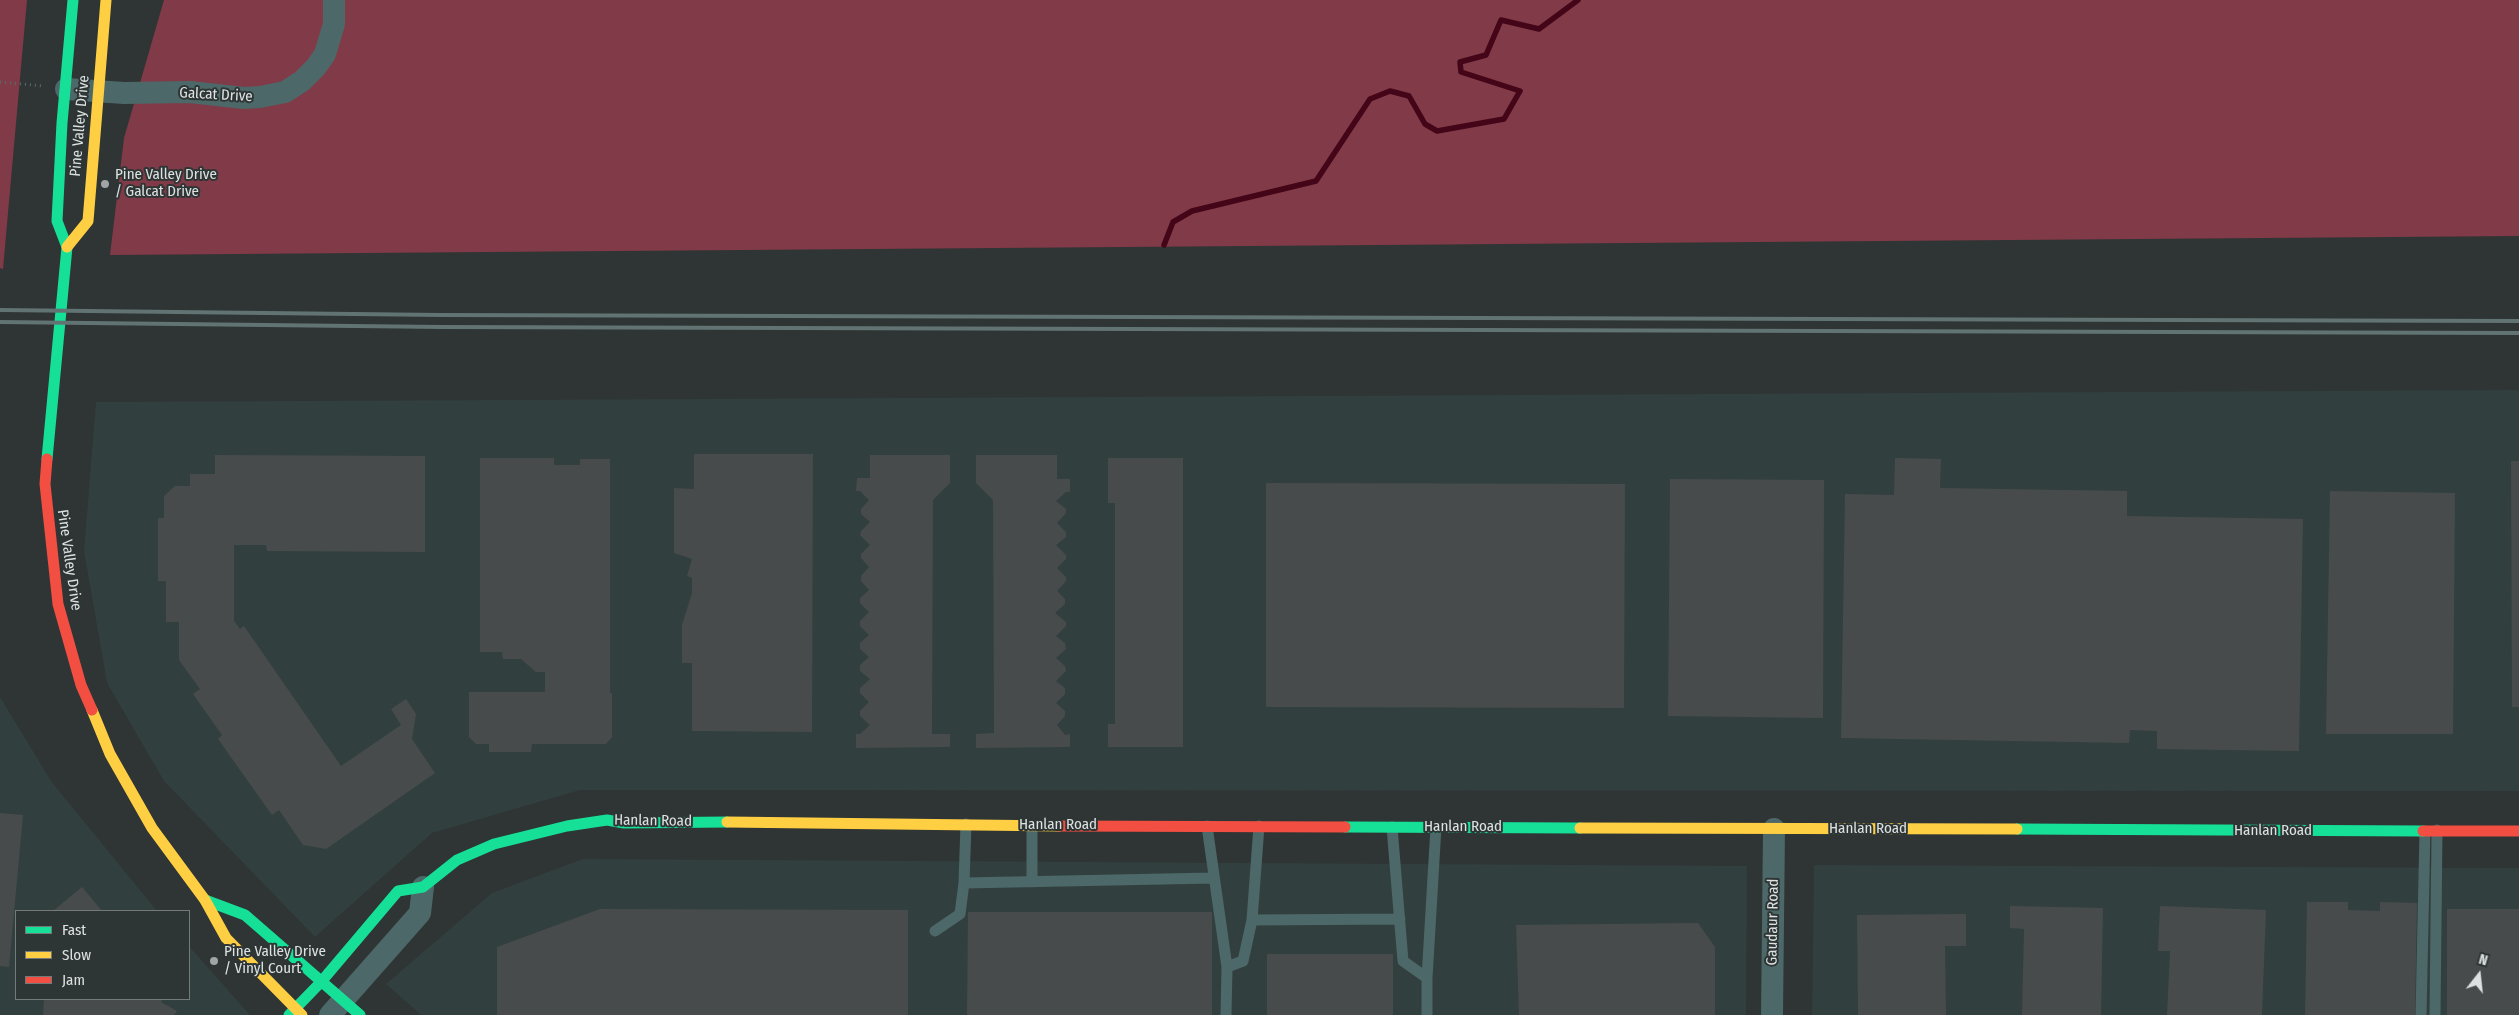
<!DOCTYPE html>
<html>
<head>
<meta charset="utf-8">
<style>
	body { margin:0 }
	#map { position:relative; width:2519px; height:1015px; overflow:hidden; background:#2f3434; font-family:"Fira Sans Condensed",sans-serif }
	canvas { display:block }
	.legend { position:absolute; left:15px; top:910px; width:175px; height:90px; box-sizing:border-box; background:#2e3535; border:1px solid #747a7a; margin:0; padding:6px 9px; list-style:none; font-size:15px; color:#dde1e1 }
	.legend li { display:flex; align-items:center; gap:10px; height:25px }
	.legend b { width:25px; border:1px solid #747a7a }
	.north { position:absolute; left:2454px; top:950px; width:50px; height:50px; -webkit-text-stroke:4px #2e3535; paint-order:stroke; rotate:16deg; font-size:14px; font-weight:700; line-height:20px; text-align:center; color:#dde1e1 }
	.north::after { content:''; display:block; margin:auto; width:18px; height:22px; background:#dde1e1; clip-path:polygon(50% 0,100% 100%,50% 72%,0 100%) }
</style>
</head>
<body>
<div id="map">
<canvas width="2519" height="1015"></canvas>
<ul class="legend">
<li><b style="height:6px;background:#16e098"></b>Fast</li>
<li><b style="height:6px;background:#ffcf43"></b>Slow</li>
<li><b style="height:6px;background:#f24e42"></b>Jam</li>
</ul>
<div class="north">N</div>
</div>
<script>
const c = document.querySelector('canvas').getContext('2d');
c.lineJoin = 'round';
function fill(path, color) { c.fillStyle = color; c.fill(path, 'evenodd'); }
const poly = rows => new Path2D(rows.map(r => 'M' + r).join(''));
function strokePath(path, color, width, dash) { c.strokeStyle = color; c.lineWidth = width; c.lineCap = dash ? 'butt' : 'round'; c.setLineDash(dash || []); c.stroke(path); }
function write(font, color, halo, rows, align = 'center') {
  c.font = font + ' "Fira Sans Condensed",sans-serif'; c.lineWidth = 4; c.setLineDash([]); c.textBaseline = 'middle'; c.strokeStyle = halo; c.fillStyle = color; for (const [text, x, y, turn = 0] of rows) {
    c.save(); c.translate(x, y); c.rotate((+turn || 0) * Math.PI / 180); c.textAlign = isNaN(turn) ? turn : align; if (halo) c.strokeText(text, 0, 0); c.fillText(text, 0, 0); c.restore();
  }
}
const built = poly([
	[2519,390,2519,791,580,790,432,833,315,937,164,781,107,683,84,551,96,402],
	[0,697,51,781,157,911,16,911,16,999,189,999,189,946,250,1015,0,1015],
	[583,859,1747,866,1746,1015,421,1015,386,984,492,893],
	[1814,865,2519,868,2519,1015,1812,1015]
]);
const green = poly([
	[0,0,27,0,3,269,0,268],
	[164,0,2519,0,2519,236,110,255,124,138]
]);
const stream = poly([
	[1164,245,1173,222,1192,211,1316,181,1370,99,1390,91,1409,96,1425,124,1437,131,1504,119,1520,91,1461,72,1460,62,1486,55,1501,20,1539,29,1578,0]
]);
const building = poly([
	[694,454,813,454,812,732,692,731,692,663,682,663,682,625,692,593,692,578,687,576,692,559,674,553,674,488,694,489],
	[215,455,425,456,425,552,267,551,266,545,234,545,234,621,240,629,244,626,341,766,401,725,391,709,406,699,416,714,412,739,435,773,326,849,303,845,279,810,272,815,218,739,222,735,193,694,200,689,179,660,179,622,166,622,166,581,158,581,158,518,164,518,164,496,175,486,190,486,190,474,215,474],
	[870,455,950,455,950,483,933,500,932,734,950,734,950,747,856,748,856,734,860,734,870,725,860,716,860,711,869,702,860,693,860,688,870,679,860,671,860,665,869,657,860,649,860,643,869,635,860,626,860,621,869,612,860,603,860,598,869,590,861,581,861,576,869,567,861,558,861,554,870,545,860,535,861,531,870,522,861,514,861,509,869,500,860,491,856,491,857,478,870,478],
	[976,455,1057,455,1057,479,1070,479,1070,492,1066,492,1056,501,1066,509,1066,513,1057,523,1066,532,1066,537,1056,545,1066,555,1066,559,1057,568,1066,577,1066,581,1057,591,1065,599,1065,604,1055,613,1066,622,1066,626,1056,636,1065,643,1066,649,1056,658,1065,666,1066,671,1056,681,1065,688,1065,694,1056,703,1065,711,1065,716,1057,725,1065,735,1070,734,1070,747,976,748,976,734,994,733,993,500,976,483],
	[480,458,554,458,554,465,580,465,580,459,610,459,610,693,612,693,612,737,606,744,532,744,531,752,489,752,489,744,476,744,469,737,469,692,545,692,545,672,536,672,521,659,503,659,502,652,480,652],
	[1108,458,1183,458,1183,747,1108,747,1108,724,1115,724,1115,503,1108,503],
	[1895,458,1941,459,1940,488,2127,491,2127,516,2303,519,2299,751,2157,749,2157,731,2130,730,2129,743,1841,738,1845,494,1894,495],
	[2511,461,2519,461,2519,707,2512,707],
	[1670,479,1824,480,1823,718,1668,716],
	[1266,483,1625,484,1624,708,1266,707],
	[2330,491,2455,493,2453,734,2326,734],
	[0,813,23,815,9,967,0,966],
	[82,887,102,911,53,911],
	[2307,902,2348,902,2348,910,2380,911,2380,902,2417,903,2415,1015,2305,1015],
	[2010,906,2103,908,2101,1015,2022,1015,2024,929,2010,928],
	[2160,906,2266,910,2262,1015,2167,1015,2170,951,2158,951],
	[600,909,908,910,908,1015,497,1015,497,947],
	[2447,909,2519,909,2519,1015,2447,1015],
	[968,912,1212,912,1212,1015,967,1015],
	[1966,914,1966,946,1945,946,1946,1015,1858,1015,1857,915],
	[1698,923,1715,947,1715,1015,1519,1015,1516,925],
	[1267,954,1393,954,1393,1015,1267,1015],
	[44,999,163,999,161,1002,177,1011,174,1015,43,1015]
]);
const path = poly([
	[0,82,43,86]
]);
const lane = poly([
	[966,824,964,883,1213,878],
	[1207,826,1227,967,1226,1015],
	[1259,826,1252,920,1400,919],
	[1392,827,1403,961,1427,978],
	[1032,882,1032,826],
	[935,931,960,914,964,883],
	[1227,967,1243,961,1252,920],
	[1427,1015,1427,978,1436,827],
	[2421,1015,2425,831],
	[2435,1015,2437,830]
]);
const street = poly([
	[66,89,124,93,190,92,244,98,260,97,285,92,302,81,316,67,325,54,334,24,334,0],
	[330,1015,420,913,423,887],
	[1772,1015,1774,829]
]);
const fast = poly([
	[47,459,67,247,57,221,62,123,73,0],
	[1345,827,1580,828],
	[2017,829,2423,831],
	[205,900,245,915,360,1015],
	[289,1015,321,982,398,891,423,887,457,860,494,844,567,826,607,820,624,823,727,822]
]);
const slow = poly([
	[67,247,88,221,106,0],
	[92,710,110,754,152,828,205,900,226,938,302,1015],
	[727,822,1059,826],
	[1580,828,2017,829]
]);
const jam = poly([
	[47,459,45,484,58,604,81,685,92,710],
	[1059,826,1345,827],
	[2423,831,2519,831]
]);
const rail = poly([
	[0,310,442,315,2519,321],
	[0,322,442,327,2519,333]
]);
const markers = [
	[105,184,5,"#a0a4a4"],
	[214,961,5,"#a0a4a4"]
];
const streetNames = [
	["Galcat Drive",216,95,3],
	["Pine Valley Drive",80,126,-85],
	["Pine Valley Drive",69,560,82],
	["Hanlan Road",653,821,1],
	["Hanlan Road",1058,825],
	["Hanlan Road",1463,827],
	["Hanlan Road",1868,829],
	["Hanlan Road",2273,831],
	["Gaudaur Road",1773,922,-89]
];
const poiNames = [
	["Pine Valley Drive",115,175],
	["/ Galcat Drive",115,192],
	["Pine Valley Drive",224,952],
	["/ Vinyl Court",224,969]
];
fill(built, '#323f3f');
fill(green, '#813a47');
strokePath(stream, '#430517', 5.5);
fill(building, '#484b4b');
strokePath(path, '#596a6b', 3, [1, 4]);
strokePath(lane, '#4d6868', 11);
strokePath(street, '#4d6868', 22);
strokePath(fast, '#16e098', 11);
strokePath(slow, '#ffcf43', 11);
strokePath(jam, '#f24e42', 11);
strokePath(rail, '#617373', 4);
for (const [x, y, r, color] of markers) { const dot = new Path2D(); dot.arc(x, y, r, 0, 2 * Math.PI); c.fillStyle = color; c.fill(dot); strokePath(dot, '#2e3535', 2); }
write('15px', '#dde1e1', '#2e3535', streetNames);
write('15px', '#dde1e1', '#2e3535', poiNames, 'left');
</script>
</body>
</html>
